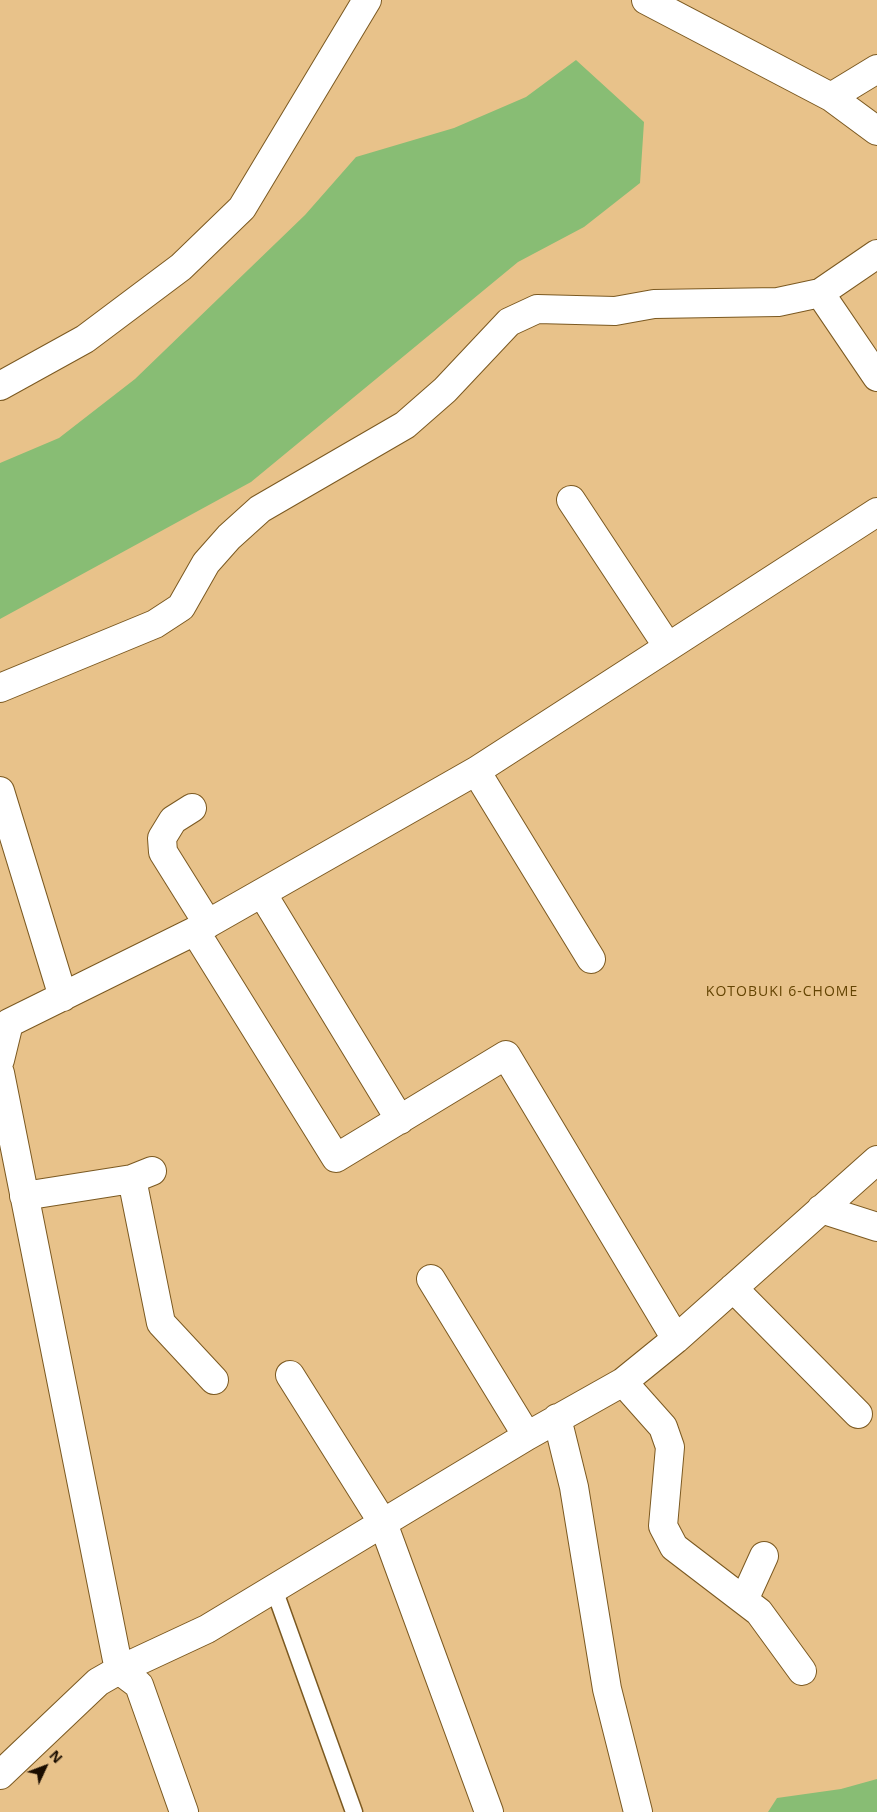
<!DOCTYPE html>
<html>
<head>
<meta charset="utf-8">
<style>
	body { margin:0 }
	#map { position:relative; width:877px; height:1812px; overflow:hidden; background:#e8c28a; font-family:"Open Sans",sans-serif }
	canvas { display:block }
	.north { position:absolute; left:20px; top:1742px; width:50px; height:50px; -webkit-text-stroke:4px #e8c28a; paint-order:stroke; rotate:47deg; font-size:14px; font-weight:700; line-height:20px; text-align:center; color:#1a0d00 }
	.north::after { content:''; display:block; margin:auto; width:18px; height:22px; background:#1a0d00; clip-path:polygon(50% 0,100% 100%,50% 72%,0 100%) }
</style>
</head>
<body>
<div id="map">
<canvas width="877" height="1812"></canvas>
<div class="north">N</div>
</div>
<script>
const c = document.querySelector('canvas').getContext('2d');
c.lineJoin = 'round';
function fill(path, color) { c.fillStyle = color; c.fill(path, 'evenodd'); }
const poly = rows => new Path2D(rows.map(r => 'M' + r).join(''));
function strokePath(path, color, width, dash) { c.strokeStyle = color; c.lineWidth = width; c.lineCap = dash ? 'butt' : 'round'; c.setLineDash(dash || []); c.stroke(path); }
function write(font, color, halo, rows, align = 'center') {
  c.font = font + ' "Open Sans",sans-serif'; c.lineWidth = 5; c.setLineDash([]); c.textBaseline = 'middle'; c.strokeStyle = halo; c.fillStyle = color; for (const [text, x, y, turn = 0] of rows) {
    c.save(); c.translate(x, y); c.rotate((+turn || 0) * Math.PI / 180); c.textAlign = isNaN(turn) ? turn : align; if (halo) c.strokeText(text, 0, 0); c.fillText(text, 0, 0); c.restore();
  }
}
const green = poly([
	[576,60,644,122,640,183,584,227,518,262,251,482,0,619,0,463,59,438,135,379,305,215,356,157,454,128,526,97],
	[877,1779,877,1812,768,1812,777,1798,841,1789]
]);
const lane = poly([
	[274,1589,354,1812]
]);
const street = poly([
	[646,0,831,97,877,131],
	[831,97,877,69],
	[877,254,820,293,877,377],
	[0,386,85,339,181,267,242,208,367,0],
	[571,500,668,647],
	[0,688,155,624,181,607,206,563,229,537,260,509,405,425,445,390,509,322,537,309,615,311,654,304,778,302,820,293],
	[476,771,591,959],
	[0,791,63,997],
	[192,808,173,820,162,838,163,852,208,924],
	[262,893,400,1120],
	[195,931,336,1158,506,1055,676,1339],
	[0,1060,9,1023,195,931,476,771,877,512],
	[0,1073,119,1670,139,1685,184,1812],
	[132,1179,161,1323,214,1380],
	[24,1196,132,1179,152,1171],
	[821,1209,877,1227],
	[431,1279,527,1436],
	[733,1288,858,1414],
	[290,1375,383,1523,489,1812],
	[623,1382,663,1427,670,1447,663,1526,674,1547,759,1612,802,1671],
	[557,1418,574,1487,607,1689,638,1812],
	[744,1600,764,1556],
	[0,1775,98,1682,119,1670,207,1629,527,1436,623,1382,676,1339,877,1160]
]);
const neighbourhoodNames = [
	["KOTOBUKI 6-CHOME",782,992]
];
fill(green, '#88bd74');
strokePath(lane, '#7b5921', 19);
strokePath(street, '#7b5921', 30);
strokePath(lane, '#fff', 16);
strokePath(street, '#fff', 28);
c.letterSpacing = '1px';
write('14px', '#644403', '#e8c28a', neighbourhoodNames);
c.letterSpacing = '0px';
</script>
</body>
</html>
